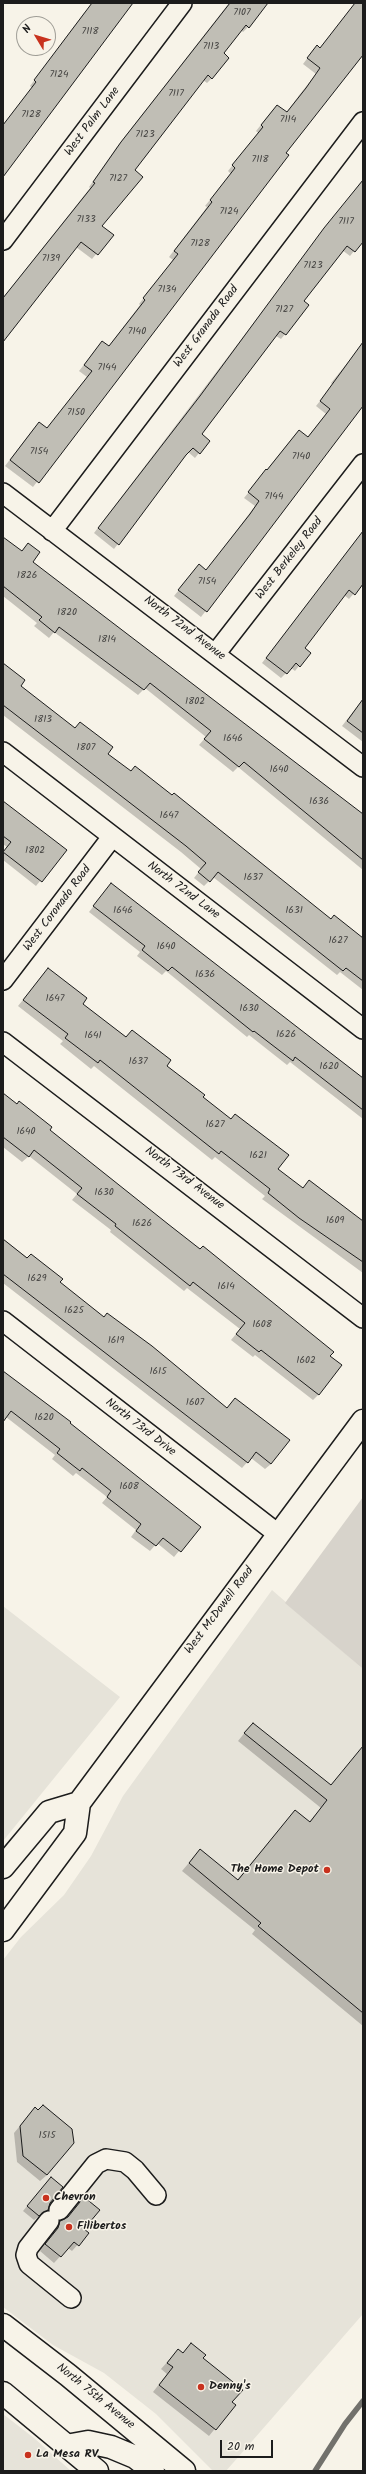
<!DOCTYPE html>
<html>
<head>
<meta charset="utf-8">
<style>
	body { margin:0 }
	#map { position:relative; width:366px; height:2474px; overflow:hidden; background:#f7f3e8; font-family:Kalam,sans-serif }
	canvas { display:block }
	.frame { position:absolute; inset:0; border:4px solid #1c1c1c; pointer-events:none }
	.north { position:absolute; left:16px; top:16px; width:40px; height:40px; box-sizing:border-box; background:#f7f3e8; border:1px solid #9f9d96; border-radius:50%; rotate:308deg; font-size:11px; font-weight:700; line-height:16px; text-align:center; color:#1c1c1c }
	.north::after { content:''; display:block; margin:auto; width:14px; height:18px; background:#c8321e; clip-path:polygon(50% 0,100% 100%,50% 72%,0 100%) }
	.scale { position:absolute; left:220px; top:2440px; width:53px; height:18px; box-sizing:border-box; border:2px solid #1c1c1c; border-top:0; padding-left:5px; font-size:12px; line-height:14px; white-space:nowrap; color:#1c1c1c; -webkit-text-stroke:3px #f7f3e8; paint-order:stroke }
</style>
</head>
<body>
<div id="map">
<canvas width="366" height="2474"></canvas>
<div class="frame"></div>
<div class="north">N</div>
<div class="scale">20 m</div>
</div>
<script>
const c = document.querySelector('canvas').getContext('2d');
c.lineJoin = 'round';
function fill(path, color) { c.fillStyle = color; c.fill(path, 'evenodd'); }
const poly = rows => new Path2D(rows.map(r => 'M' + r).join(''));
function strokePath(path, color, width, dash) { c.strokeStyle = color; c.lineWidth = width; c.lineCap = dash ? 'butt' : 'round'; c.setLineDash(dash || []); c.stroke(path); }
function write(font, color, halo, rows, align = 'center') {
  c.font = font + ' Kalam,sans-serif'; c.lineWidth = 3; c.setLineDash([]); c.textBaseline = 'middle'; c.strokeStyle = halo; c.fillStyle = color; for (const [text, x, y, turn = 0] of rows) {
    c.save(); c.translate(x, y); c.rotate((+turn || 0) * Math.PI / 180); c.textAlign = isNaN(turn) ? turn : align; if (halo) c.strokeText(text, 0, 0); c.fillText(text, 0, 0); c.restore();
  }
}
const built = poly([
	[272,1590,363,1669,363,2314,226,2471,213,2471,156,2414,104,2373,53,2345,3,2307,3,1960,21,1937,64,1895,91,1856,123,1796],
	[3,1606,120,1697,3,1841],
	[3,2414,34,2438,71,2471,3,2471]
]);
const green = poly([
	[363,1497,363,1669,285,1603]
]);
const shadow = poly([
	[102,3,132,3,3,175,3,125,32,88,30,86,84,13,89,8],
	[229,3,267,3,248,27,243,32,241,30,222,53,212,78,207,83,203,80,134,171,101,226,112,235,92,259,76,247,3,341,3,298,90,188,89,187,116,148],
	[356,4,363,9,363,53,284,153,287,155,33,487,5,466,34,428,47,429,87,377,79,371,97,348,108,347,140,305,139,304,173,260,169,257,207,207,205,206,231,174,228,171,258,133,256,131,272,111,277,106,286,113,300,94,316,74,303,64,312,52,319,49],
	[363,179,363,240,350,256,342,250,302,301,308,306,281,339,276,336,201,435,199,453,195,458,188,452,114,549,94,533],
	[358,350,363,354,363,405,201,617,174,596,199,565,206,571,255,506,244,498,294,436,299,431,307,438,326,414,316,406,333,385,331,383],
	[363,531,363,583,349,599,344,595,303,648,299,666,295,671,291,668,281,678,262,663],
	[3,538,21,552,28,544,32,562,363,817,363,870,238,767,233,772,199,745,206,737,145,688,138,695,54,632,49,638,34,626,37,623,3,596],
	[3,664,20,686,130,772,135,767,331,920,363,939,363,990,340,972,337,975,213,877,204,886,194,878,201,869,181,852,3,715],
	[363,699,363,742,342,726],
	[3,802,65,850,36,886,3,860,3,852,7,847,3,844],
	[106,890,363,1080,363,1119,290,1062,287,1065,249,1035,247,1037,166,971,162,975,137,956,140,952,89,912],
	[48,969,82,1004,165,1066,202,1097,230,1120,235,1115,277,1169,302,1189,310,1181,363,1222,363,1273,262,1199,265,1196,215,1157,212,1160,94,1066,91,1069,60,1044,63,1041,18,1006],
	[3,1094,329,1357,319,1394,313,1400,255,1355,253,1357,231,1340,240,1329,187,1288,184,1291,110,1232,111,1230,72,1200,77,1194,29,1156,22,1162,3,1147],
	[3,1239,59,1282,271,1464,265,1469,251,1458,242,1468,3,1283],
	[3,1372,33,1395,34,1394,199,1527,174,1557,157,1543,150,1551,131,1537,136,1530,102,1503,107,1497,76,1473,73,1476,52,1459,55,1455,6,1417,3,1420],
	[246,1731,331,1785,363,1747,363,2026,252,1934,255,1930,182,1871,193,1858,237,1880,295,1811,309,1822,321,1808,238,1741],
	[38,2111,47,2175,40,2181,17,2162,14,2133,29,2115],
	[46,2183,50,2203,47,2210,34,2220,23,2211],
	[84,2198,83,2229,88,2233,72,2251,68,2248,54,2263,40,2251,52,2235,54,2228,66,2219],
	[191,2344,234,2405,209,2436,153,2392,167,2374,161,2369,178,2350,182,2354]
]);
const stream = poly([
	[315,2471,345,2424,363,2401]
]);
const building = poly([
	[92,3,133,3,3,177,3,125,36,82,34,80,92,3],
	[230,3,268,3,249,28,246,25,224,53,229,58,212,79,208,75,135,170,143,177,102,226,114,235,98,255,81,242,3,342,3,298,95,183,93,182,121,142,230,3],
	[355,3,363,3,363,55,286,153,289,155,39,483,10,460,39,422,47,428,92,371,84,365,102,341,109,346,145,300,143,298,178,254,174,251,212,202,210,200,235,168,232,165,263,127,261,125,277,105,287,112,306,88,320,68,307,58,317,45,320,48,355,3],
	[363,180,363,242,355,252,347,246,304,301,309,305,286,335,280,331,211,422,202,434,210,441,200,454,193,448,186,455,119,545,98,528,200,396,324,228,363,180],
	[363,342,363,406,207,612,178,590,199,564,206,570,250,514,259,501,248,492,266,469,267,470,299,430,308,437,330,409,320,401,363,342],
	[363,531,363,584,355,595,349,590,305,648,311,653,300,667,296,663,287,674,266,658,363,531],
	[3,537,22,551,28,543,40,552,33,562,363,814,363,860,244,762,239,767,204,739,211,731,150,683,144,690,59,627,55,633,39,620,42,617,3,586,3,537],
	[3,663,25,680,21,686,75,728,80,722,113,747,108,754,131,771,135,766,172,795,174,793,331,919,334,915,363,938,363,981,346,968,343,971,218,872,210,882,198,872,206,863,186,846,3,705,3,663],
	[363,699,363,733,347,721,363,699],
	[3,801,67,850,42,882,3,852,11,842,3,836,3,801],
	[111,883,363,1078,363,1110,295,1057,293,1061,254,1031,253,1032,172,967,168,971,142,950,145,946,93,906,111,883],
	[48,968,87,998,83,1004,126,1037,132,1030,171,1060,167,1066,205,1095,203,1097,231,1119,235,1114,289,1155,278,1169,303,1188,309,1180,363,1221,363,1262,299,1218,268,1193,270,1189,221,1151,219,1154,100,1060,98,1063,65,1038,68,1034,23,1000,48,968],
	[3,1093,17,1104,19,1101,52,1127,50,1130,168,1224,200,1249,203,1246,334,1352,330,1356,342,1365,319,1395,261,1350,259,1352,236,1334,245,1323,193,1282,190,1286,115,1226,116,1224,77,1194,82,1188,34,1150,29,1157,3,1137,3,1093],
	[3,1239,27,1258,31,1254,63,1279,60,1282,104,1317,107,1313,152,1346,227,1408,235,1398,290,1440,271,1464,256,1452,248,1463,3,1274,3,1239],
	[3,1371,71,1422,70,1423,201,1527,181,1552,163,1538,156,1546,136,1531,141,1524,107,1497,111,1491,82,1468,80,1471,57,1453,60,1449,11,1411,3,1422,3,1371],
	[253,1723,331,1785,363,1746,363,2013,258,1926,261,1923,189,1863,200,1849,238,1880,295,1810,310,1822,327,1800,244,1733,253,1723],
	[43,2105,72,2129,74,2143,47,2175,23,2156,20,2126,35,2107,38,2110,43,2105],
	[51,2177,63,2187,50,2203,48,2210,39,2216,27,2206,51,2177],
	[84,2197,100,2210,84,2229,89,2233,79,2246,74,2242,61,2257,45,2244,58,2228,60,2221,68,2217,84,2197],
	[191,2343,206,2355,203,2358,243,2390,232,2402,236,2405,216,2430,159,2385,173,2367,167,2363,178,2349,183,2353,191,2343]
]);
const minor = poly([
	[3,240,182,3],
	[3,493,363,767],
	[52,531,363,122],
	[216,653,363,464],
	[3,752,363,1029],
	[3,980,112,837],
	[3,1042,363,1318],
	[3,1321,278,1534],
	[59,2210,96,2164,106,2159,125,2162,135,2170,156,2195],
	[49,2221,28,2248,26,2255,29,2264,71,2298]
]);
const major = poly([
	[3,1867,49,1812,79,1803],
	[3,1930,75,1833,79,1803,363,1421],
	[3,2325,68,2375,184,2471],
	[3,2393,97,2471],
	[66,2446,88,2442,111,2447,135,2457,153,2471]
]);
const markers = [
	[327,1870,4,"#c8321e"],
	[46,2198,4,"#c8321e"],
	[69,2227,4,"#c8321e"],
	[201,2387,4,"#c8321e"],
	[28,2455,4,"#c8321e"]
];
const numberNames = [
	["7107",242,13],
	["7118",90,32],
	["7113",211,47],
	["7124",59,75],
	["7117",176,94],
	["7128",31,115],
	["7114",288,120],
	["7123",145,135],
	["7118",260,160],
	["7127",118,179],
	["7124",229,212],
	["7133",86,220],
	["7117",346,222],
	["7128",200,244],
	["7139",51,259],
	["7123",313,266],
	["7134",167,290],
	["7127",284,310],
	["7140",137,332],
	["7144",107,368],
	["7150",76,413],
	["7154",39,452],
	["7140",301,457],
	["7144",274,497],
	["1826",27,576],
	["7154",207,582],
	["1820",67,613],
	["1814",107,640],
	["1802",195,702],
	["1813",43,720],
	["1646",233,739],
	["1807",86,748],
	["1640",279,770],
	["1636",319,802],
	["1647",169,816],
	["1802",35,851],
	["1637",253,878],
	["1646",123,911],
	["1631",294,911],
	["1627",338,941],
	["1640",166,947],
	["1636",205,975],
	["1647",55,999],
	["1630",249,1009],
	["1626",286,1035],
	["1641",93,1036],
	["1637",138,1062],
	["1620",329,1067],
	["1627",215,1125],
	["1640",26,1132],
	["1621",258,1156],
	["1630",104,1193],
	["1609",335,1221],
	["1626",142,1224],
	["1629",37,1279],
	["1614",226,1287],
	["1625",74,1311],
	["1608",262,1325],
	["1619",116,1341],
	["1602",306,1361],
	["1615",158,1372],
	["1607",195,1403],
	["1620",44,1418],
	["1608",129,1487],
	["1515",47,2136]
];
const streetNames = [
	["West Palm Lane",93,122,-53],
	["West Granada Road",207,327,-53],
	["West Berkeley Road",290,559,-52],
	["North 72nd Avenue",184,629,37],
	["North 72nd Lane",183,891,37],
	["West Coronado Road",58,909,-53],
	["North 73rd Avenue",184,1179,37],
	["North 73rd Drive",140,1428,38],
	["West McDowell Road",220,1611,-53],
	["North 75th Avenue",95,2397,39]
];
const poiNames = [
	["The Home Depot",319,1870,"right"],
	["Chevron",54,2198],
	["Filibertos",77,2227],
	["Denny's",209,2387],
	["La Mesa RV",36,2455]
];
fill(built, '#e6e3d9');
fill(green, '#d7d3cb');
fill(shadow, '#0003');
strokePath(stream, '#72716c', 5.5);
fill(building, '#c0beb5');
strokePath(building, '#1c1c1c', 1);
strokePath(minor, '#1c1c1c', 22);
strokePath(major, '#1c1c1c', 25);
strokePath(minor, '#f7f3e8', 19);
strokePath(major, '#f7f3e8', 22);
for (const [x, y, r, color] of markers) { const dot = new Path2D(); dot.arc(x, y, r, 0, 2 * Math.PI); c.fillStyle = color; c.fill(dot); strokePath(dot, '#f7f3e8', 1.5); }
write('10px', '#454442', null, numberNames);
write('12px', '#1c1c1c', '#f7f3e8', streetNames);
write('bold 12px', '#1c1c1c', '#f7f3e8', poiNames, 'left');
</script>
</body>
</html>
